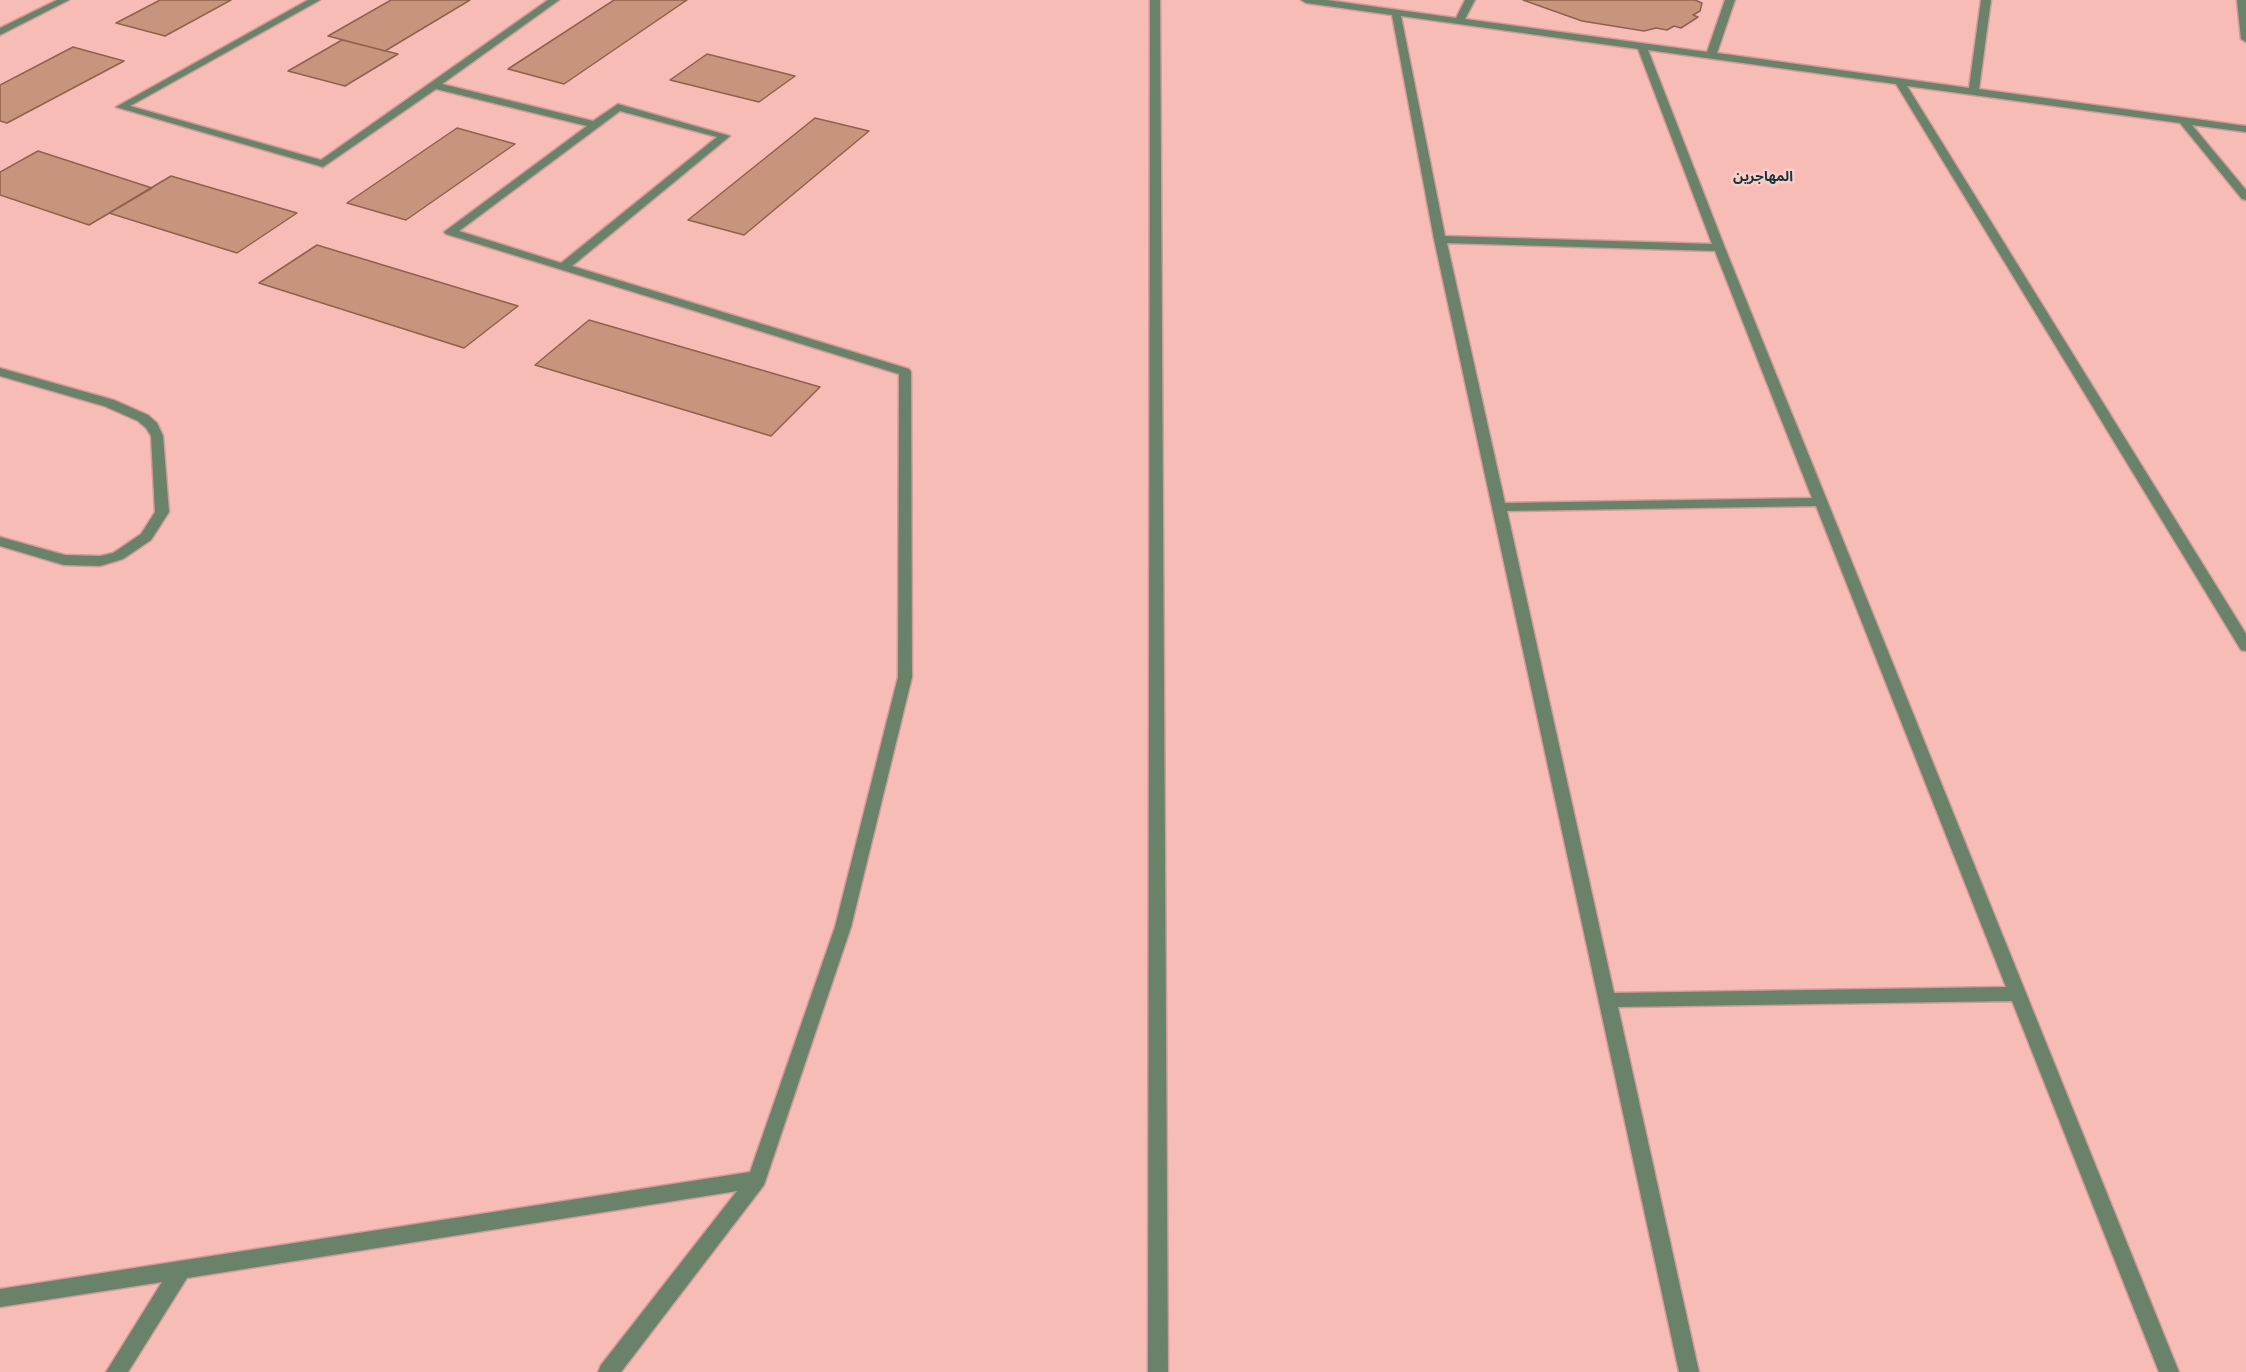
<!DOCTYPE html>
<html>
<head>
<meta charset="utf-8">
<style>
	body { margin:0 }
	canvas { display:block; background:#f8bcb7 }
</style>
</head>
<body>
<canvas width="2246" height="1372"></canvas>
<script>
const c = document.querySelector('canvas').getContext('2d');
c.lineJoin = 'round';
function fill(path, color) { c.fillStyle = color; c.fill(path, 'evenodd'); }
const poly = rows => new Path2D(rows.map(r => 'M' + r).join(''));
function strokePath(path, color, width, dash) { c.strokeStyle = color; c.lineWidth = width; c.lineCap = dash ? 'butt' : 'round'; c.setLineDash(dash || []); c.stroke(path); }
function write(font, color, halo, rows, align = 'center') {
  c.font = font + ' "Open Sans","Noto Sans Arabic",sans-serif'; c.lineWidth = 5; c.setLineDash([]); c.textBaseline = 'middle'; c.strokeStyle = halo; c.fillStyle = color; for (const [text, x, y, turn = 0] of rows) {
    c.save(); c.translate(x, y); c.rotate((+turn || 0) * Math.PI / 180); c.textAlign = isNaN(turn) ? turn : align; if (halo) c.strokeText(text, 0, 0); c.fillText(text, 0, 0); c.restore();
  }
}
const building = poly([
	[160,0,231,0,165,36,116,23,160,0],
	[391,0,470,0,385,51,328,36,391,0],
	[614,0,687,0,564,84,508,69,614,0],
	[1523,0,1695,0,1702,3,1700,11,1693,15,1698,17,1681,28,1674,26,1667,30,1656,28,1644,31,1582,21,1523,0],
	[342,40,398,54,345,86,288,71,342,40],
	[73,47,124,61,7,123,0,121,0,85,73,47],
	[707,54,795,76,759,102,670,80,707,54],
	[815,118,869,131,744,235,688,220,815,118],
	[457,128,515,144,406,220,347,203,457,128],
	[38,151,152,188,89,225,0,195,0,172,38,151],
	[171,176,297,213,237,253,109,213,171,176],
	[317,245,518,306,464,348,259,283,317,245],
	[589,320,820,387,771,436,535,365,589,320]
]);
const minor = poly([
	[57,0,69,0,0,35,0,28,57,0],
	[308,0,320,0,130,106,321,160,548,0,559,0,442,84,593,121,618,104,730,136,572,266,909,369,911,372,912,677,851,927,764,1185,621,1372,598,1372,601,1365,737,1191,187,1278,128,1372,106,1372,162,1282,0,1307,0,1289,750,1172,835,927,898,677,899,374,446,234,444,232,587,126,436,89,323,167,116,107,308,0],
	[620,111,717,137,561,263,459,231,620,111],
	[1150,0,1160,0,1168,1372,1148,1372,1150,0],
	[1301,0,1327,0,1456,18,1465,0,1475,0,1465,19,1707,52,1725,0,1735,0,1717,53,1969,88,1981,0,1991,0,1979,89,2246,126,2246,132,2192,125,2246,190,2246,200,2242,199,2180,123,1907,86,2246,634,2246,651,2241,650,1896,84,1648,50,1725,248,2179,1372,2159,1372,2012,1001,1618,1007,1699,1372,1679,1372,1434,239,1392,15,1306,3,1301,0],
	[1401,16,1638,49,1712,244,1445,236,1401,16],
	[1447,243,1715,251,1812,498,1505,503,1447,243],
	[1816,506,2006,987,1614,993,1507,511,1816,506],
	[2237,0,2246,0,2246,42,2241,39,2237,0],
	[0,368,114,400,148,415,157,423,163,436,169,512,151,540,123,559,100,566,64,565,0,546,0,537,65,555,100,556,113,553,141,534,155,512,151,436,146,428,138,421,104,406,0,376,0,368]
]);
const farNeighbourhoodnames = [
	["المهاجرين",1763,177]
];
fill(building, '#c8947e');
strokePath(building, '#90614c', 1.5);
strokePath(minor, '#d09c98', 3);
fill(minor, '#6b826a');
write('bold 14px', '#133639', '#fdccc8', farNeighbourhoodnames);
</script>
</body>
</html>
